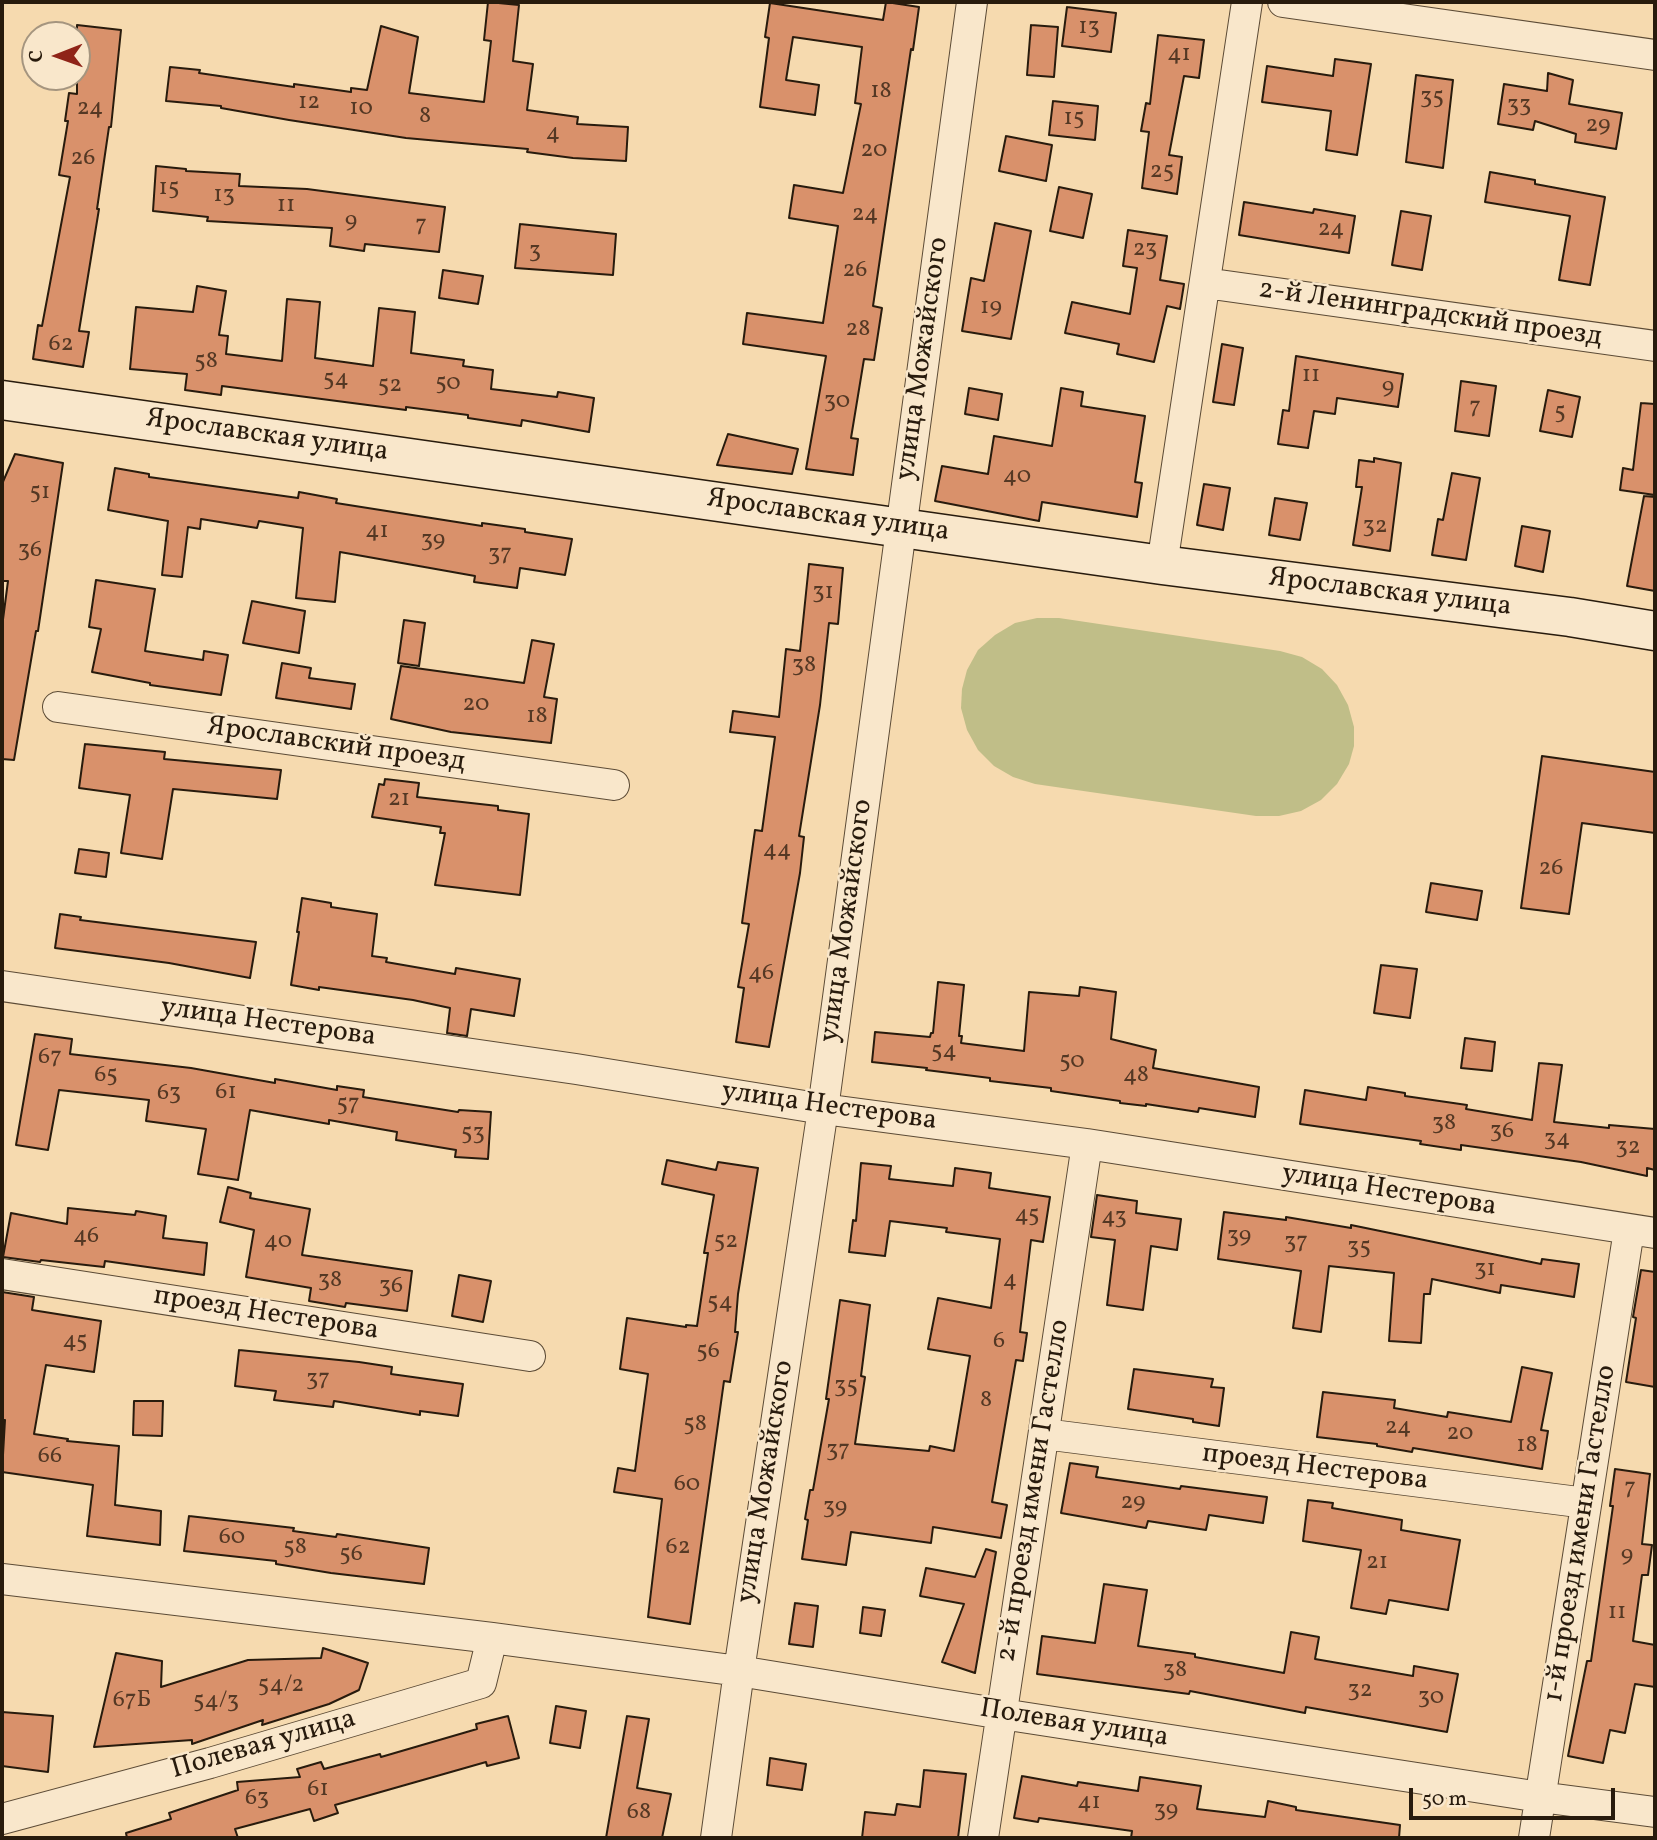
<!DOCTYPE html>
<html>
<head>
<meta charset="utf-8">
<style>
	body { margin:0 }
	#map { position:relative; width:1657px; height:1840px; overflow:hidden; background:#f6daaf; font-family:Vollkorn,serif }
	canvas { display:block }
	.frame { position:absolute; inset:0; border:4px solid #281b0d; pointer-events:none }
	.north { position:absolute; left:21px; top:21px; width:70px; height:70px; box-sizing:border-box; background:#f9e7cb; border:2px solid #a5957f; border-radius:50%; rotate:269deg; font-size:19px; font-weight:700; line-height:28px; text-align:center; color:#281b0d }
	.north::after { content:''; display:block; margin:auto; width:24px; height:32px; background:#8f2418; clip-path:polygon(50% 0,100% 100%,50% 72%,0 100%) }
	.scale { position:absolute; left:1409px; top:1788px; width:206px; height:32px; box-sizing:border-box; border:4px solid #281b0d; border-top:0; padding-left:9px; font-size:21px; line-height:24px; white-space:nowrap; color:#281b0d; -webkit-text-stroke:5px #f9e7cb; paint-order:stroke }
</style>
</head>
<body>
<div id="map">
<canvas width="1657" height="1840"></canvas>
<div class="frame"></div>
<div class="north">С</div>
<div class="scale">50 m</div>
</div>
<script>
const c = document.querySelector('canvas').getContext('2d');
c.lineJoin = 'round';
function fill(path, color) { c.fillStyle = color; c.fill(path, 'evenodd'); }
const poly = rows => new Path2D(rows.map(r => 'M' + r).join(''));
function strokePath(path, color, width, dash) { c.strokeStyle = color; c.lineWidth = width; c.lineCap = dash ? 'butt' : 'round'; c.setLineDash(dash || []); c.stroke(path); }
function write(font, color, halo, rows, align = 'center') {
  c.font = font + ' Vollkorn,serif'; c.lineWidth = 5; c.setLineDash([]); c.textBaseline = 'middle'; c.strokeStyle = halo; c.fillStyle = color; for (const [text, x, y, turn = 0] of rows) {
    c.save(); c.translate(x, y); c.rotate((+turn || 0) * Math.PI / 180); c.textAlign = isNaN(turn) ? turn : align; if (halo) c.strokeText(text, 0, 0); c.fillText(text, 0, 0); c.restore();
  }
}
const green = poly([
	[1037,618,1059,618,1280,651,1302,657,1322,669,1337,685,1348,705,1354,727,1354,746,1349,764,1337,784,1321,800,1301,811,1279,816,1256,816,1035,784,1013,777,994,766,978,750,967,730,961,708,962,689,967,670,978,650,995,635,1015,623]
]);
const building = poly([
	[488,2,519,5,513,61,533,64,527,110,578,117,577,124,628,127,626,161,573,158,527,152,528,149,406,138,289,120,221,108,221,106,166,101,170,67,200,70,199,73,294,87,294,84,351,92,351,88,367,90,381,26,418,37,409,93,484,102,491,41,484,40,488,2],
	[886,2,919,7,913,50,911,49,873,306,882,308,874,360,864,359,851,438,858,439,853,475,806,469,826,356,743,344,747,313,823,323,838,226,789,218,794,185,843,193,861,104,855,103,862,47,793,37,786,80,819,85,815,115,760,107,769,38,765,37,770,3,883,20,886,2],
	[1067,7,1116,13,1111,52,1062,46,1067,7],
	[77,25,121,30,111,127,109,127,97,209,99,209,79,331,89,332,83,367,33,359,38,325,42,326,70,177,59,175,68,121,65,121,69,93,77,94,77,25],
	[1031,25,1058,27,1054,77,1027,75,1031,25],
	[1158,35,1204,40,1199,78,1184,76,1169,155,1182,157,1177,194,1142,188,1149,132,1141,131,1146,103,1150,104,1158,35],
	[1335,59,1371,64,1357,155,1326,150,1331,111,1262,102,1267,66,1333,76,1335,59],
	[1548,73,1573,80,1569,104,1622,113,1616,149,1575,142,1576,134,1535,121,1533,130,1498,124,1504,84,1547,91,1548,73],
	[1416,75,1453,80,1443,168,1406,162,1416,75],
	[1053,101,1098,106,1095,140,1049,135,1053,101],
	[1006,136,1052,145,1046,181,999,171,1006,136],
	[156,166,186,169,186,171,240,174,239,186,307,189,445,207,439,252,365,244,364,251,330,246,332,228,207,221,208,217,153,211,156,166],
	[1490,172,1535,180,1535,184,1605,197,1590,285,1559,280,1570,216,1485,202,1490,172],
	[1059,187,1092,194,1083,238,1050,231,1059,187],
	[1244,202,1313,213,1314,209,1355,216,1349,253,1239,235,1244,202],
	[1401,211,1431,216,1422,270,1392,265,1401,211],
	[995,223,1031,231,1011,339,962,331,971,278,984,281,995,223],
	[520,224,616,234,613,275,515,268,520,224],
	[1128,230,1167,236,1160,280,1184,284,1180,309,1167,306,1154,362,1117,354,1119,344,1065,333,1072,302,1130,314,1137,268,1123,266,1128,230],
	[443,270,483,276,478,304,439,298,443,270],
	[197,286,226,291,219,335,228,336,226,354,282,361,287,299,320,302,315,358,373,366,379,308,415,312,411,353,464,360,463,366,493,370,491,389,557,397,558,392,594,398,589,432,522,420,521,426,468,418,468,415,406,407,406,410,222,386,221,395,185,390,187,374,130,369,136,307,193,312,197,286],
	[1222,344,1243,348,1234,405,1213,402,1222,344],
	[1296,356,1403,374,1398,407,1337,398,1335,414,1314,411,1308,448,1278,444,1283,410,1289,411,1296,356],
	[1461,381,1496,386,1489,436,1455,431,1461,381],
	[969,388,1002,394,998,420,965,414,969,388],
	[1061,388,1083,392,1081,406,1145,416,1135,482,1142,483,1137,517,1042,502,1039,521,935,501,942,466,988,474,994,436,1052,446,1061,388],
	[1548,390,1580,397,1572,437,1540,431,1548,390],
	[1641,403,1655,404,1655,495,1620,490,1623,468,1633,470,1641,403],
	[728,434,798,449,792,474,717,465,728,434],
	[15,454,63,463,38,631,36,631,14,760,2,759,2,627,8,581,2,581,2,484,15,454],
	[1374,458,1401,463,1390,551,1353,545,1362,487,1356,487,1359,460,1374,462,1374,458],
	[115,468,149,474,149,477,298,498,299,492,337,499,336,503,482,526,482,523,525,529,525,532,572,539,565,575,520,568,517,588,474,582,475,576,340,552,335,602,296,598,303,528,259,521,257,528,201,519,200,529,188,527,182,577,162,575,168,521,108,510,115,468],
	[1452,473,1480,478,1466,560,1432,555,1438,519,1443,520,1452,473],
	[1204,484,1230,488,1223,530,1197,525,1204,484],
	[1644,496,1655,497,1655,591,1627,586,1644,496],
	[1275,498,1307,503,1300,540,1269,535,1275,498],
	[1522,526,1550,531,1543,572,1515,566,1522,526],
	[809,564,843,568,838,624,829,623,820,705,799,836,804,837,800,873,769,1047,736,1042,744,988,738,987,749,924,742,923,755,830,762,831,775,737,730,732,733,711,779,717,786,649,800,651,809,564],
	[96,580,155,589,145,651,203,660,204,651,228,655,221,695,150,685,150,683,92,672,101,629,89,627,96,580],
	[252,601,305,611,299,653,243,643,252,601],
	[404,620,425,623,419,666,398,663,404,620],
	[532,640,554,644,544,697,557,699,551,743,451,732,391,719,401,666,524,683,532,640],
	[282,663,311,668,309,678,355,684,351,709,276,698,282,663],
	[85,744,165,752,164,759,281,770,277,799,173,789,162,859,121,853,130,795,79,788,85,744],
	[1542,756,1655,772,1655,833,1582,823,1569,914,1521,908,1542,756],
	[385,779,419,783,417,797,498,806,498,810,529,814,520,895,435,885,445,833,440,833,441,827,372,817,379,784,384,785,385,779],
	[79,849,109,853,106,877,75,873,79,849],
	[1431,883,1482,891,1477,920,1426,912,1431,883],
	[302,898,331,903,331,907,377,914,372,956,387,958,386,962,455,974,456,968,520,979,514,1016,471,1009,467,1036,447,1033,450,1008,413,1000,319,987,319,990,291,985,299,932,297,932,302,898],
	[60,914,81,917,80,920,256,942,250,978,169,963,55,948,60,914],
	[1381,965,1417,969,1410,1018,1374,1013,1381,965],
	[938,982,964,985,959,1036,962,1036,961,1043,1024,1051,1029,992,1079,996,1080,987,1116,992,1111,1039,1156,1050,1153,1068,1259,1087,1255,1117,1199,1108,1198,1112,1146,1104,1146,1106,1120,1103,1120,1101,1051,1091,1051,1088,990,1081,990,1078,926,1070,927,1068,872,1062,875,1032,930,1037,931,1033,933,1033,938,982],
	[35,1034,72,1039,70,1054,191,1068,275,1083,275,1079,337,1090,337,1086,364,1090,363,1097,458,1112,459,1110,491,1112,488,1159,455,1157,456,1150,396,1140,397,1132,329,1120,329,1124,250,1110,238,1180,198,1174,206,1129,146,1121,149,1100,59,1090,48,1150,16,1145,35,1034],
	[1465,1038,1495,1042,1492,1071,1461,1068,1465,1038],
	[1539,1063,1562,1065,1554,1122,1609,1128,1609,1125,1655,1129,1655,1170,1647,1168,1647,1176,1581,1162,1461,1145,1461,1150,1420,1144,1421,1141,1300,1124,1305,1090,1366,1100,1368,1087,1405,1093,1405,1096,1467,1105,1466,1109,1532,1120,1539,1063],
	[667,1160,716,1170,718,1162,758,1168,738,1294,735,1332,738,1332,730,1382,724,1381,690,1624,648,1617,662,1499,614,1492,618,1468,635,1471,648,1374,620,1369,627,1318,686,1327,686,1325,697,1326,708,1253,704,1253,714,1195,662,1184,667,1160],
	[861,1163,891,1166,889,1179,953,1186,955,1168,991,1173,989,1188,1050,1197,1043,1242,1031,1240,1020,1332,1027,1333,1023,1361,1016,1360,992,1502,1007,1505,1001,1538,933,1527,931,1543,851,1532,846,1565,802,1559,808,1520,805,1519,810,1490,813,1490,829,1399,826,1399,840,1300,870,1305,861,1376,865,1377,855,1444,929,1451,930,1446,954,1451,970,1356,928,1349,938,1298,991,1308,1000,1239,946,1232,947,1228,890,1221,885,1256,849,1252,853,1220,856,1221,861,1163],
	[228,1187,251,1193,250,1198,310,1209,302,1255,412,1271,407,1311,346,1303,345,1307,309,1301,311,1288,246,1277,254,1230,220,1222,228,1187],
	[1097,1195,1137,1201,1136,1213,1181,1219,1177,1250,1151,1246,1143,1310,1107,1305,1115,1240,1091,1237,1097,1195],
	[68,1208,135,1215,136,1211,166,1216,163,1238,207,1243,204,1275,105,1261,104,1267,41,1260,40,1262,3,1257,11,1213,67,1224,68,1208],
	[1224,1212,1286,1220,1286,1217,1351,1228,1351,1225,1541,1264,1542,1259,1579,1264,1574,1297,1501,1285,1500,1293,1432,1279,1430,1294,1424,1294,1421,1343,1389,1341,1394,1273,1329,1266,1321,1332,1293,1328,1301,1271,1218,1259,1224,1212],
	[1641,1270,1655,1272,1655,1387,1626,1382,1636,1318,1633,1317,1641,1270],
	[459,1275,491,1281,483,1322,452,1316,459,1275],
	[2,1292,34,1297,32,1310,101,1321,94,1372,46,1365,34,1434,68,1439,67,1441,119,1446,115,1505,161,1511,160,1545,87,1536,93,1485,2,1472,5,1420,2,1420,2,1292],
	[239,1350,359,1362,392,1367,391,1374,463,1384,458,1416,420,1411,420,1415,334,1401,333,1407,274,1400,276,1391,235,1386,239,1350],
	[1522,1367,1552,1373,1541,1430,1548,1431,1542,1469,1413,1448,1412,1452,1377,1446,1377,1444,1317,1437,1323,1392,1395,1400,1394,1408,1447,1417,1448,1412,1511,1422,1522,1367],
	[1134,1369,1213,1379,1211,1387,1224,1388,1219,1426,1193,1422,1193,1419,1128,1409,1134,1369],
	[134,1401,163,1401,162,1436,133,1435,134,1401],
	[1070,1463,1098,1467,1096,1477,1180,1489,1181,1486,1267,1497,1263,1523,1209,1515,1206,1530,1148,1521,1146,1528,1061,1513,1070,1463],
	[1615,1469,1650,1474,1642,1544,1652,1545,1648,1575,1642,1575,1633,1641,1655,1645,1655,1687,1635,1684,1625,1733,1610,1730,1603,1763,1568,1756,1587,1661,1591,1661,1613,1506,1610,1506,1615,1469],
	[1308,1500,1333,1503,1332,1508,1402,1520,1401,1530,1460,1540,1448,1610,1389,1600,1386,1614,1351,1608,1361,1550,1303,1541,1308,1500],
	[189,1516,294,1528,293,1531,336,1537,337,1534,429,1548,424,1584,331,1573,276,1564,276,1561,184,1551,189,1516],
	[986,1549,996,1552,975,1673,942,1662,964,1604,920,1596,926,1568,975,1577,986,1549],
	[1104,1584,1147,1590,1138,1646,1195,1654,1195,1657,1284,1673,1291,1632,1319,1637,1315,1659,1413,1676,1414,1666,1458,1674,1447,1732,1306,1707,1305,1713,1190,1691,1189,1694,1037,1674,1042,1636,1095,1643,1104,1584],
	[795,1603,818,1606,813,1647,789,1644,795,1603],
	[863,1607,885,1610,881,1636,860,1633,863,1607],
	[323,1648,368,1663,359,1690,329,1704,262,1725,263,1720,192,1744,192,1740,94,1747,116,1653,162,1661,161,1687,248,1660,321,1658,323,1648],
	[556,1706,586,1711,580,1748,550,1743,556,1706],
	[2,1712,53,1716,48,1772,2,1766,2,1712],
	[508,1716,519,1758,487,1766,486,1762,335,1805,338,1813,314,1821,310,1809,235,1829,238,1838,127,1838,126,1833,171,1819,169,1813,238,1790,237,1782,300,1777,297,1769,321,1762,324,1769,380,1754,381,1757,477,1729,476,1724,508,1716],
	[627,1716,649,1719,637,1788,671,1794,662,1838,606,1838,627,1716],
	[770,1758,806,1764,802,1790,767,1785,770,1758],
	[924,1770,966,1774,958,1838,862,1838,865,1812,895,1815,897,1804,920,1807,924,1770],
	[1022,1776,1077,1786,1078,1782,1138,1791,1140,1777,1201,1786,1197,1809,1265,1817,1268,1801,1296,1807,1296,1810,1400,1825,1399,1838,1131,1838,1132,1831,1039,1818,1038,1822,1014,1818,1022,1776]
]);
const street = poly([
	[1283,2,1655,55],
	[1205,283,1655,346],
	[1162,565,1247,2],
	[58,707,614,785],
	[2,986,576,1069,823,1109,1087,1144,1655,1233],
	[2,1274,530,1356],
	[1044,1434,1586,1503],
	[2,1579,492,1638,739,1671,1002,1714,1540,1797,1655,1812],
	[2,1819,210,1763,481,1683,492,1638],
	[716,1838,739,1671,823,1109,972,2],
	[983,1838,1087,1144],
	[1534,1838,1629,1230]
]);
const secondary = poly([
	[2,400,1162,565,1570,617,1655,631]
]);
const numberNames = [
	["13",1089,29],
	["41",1179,56],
	["18",881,93],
	["35",1432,99],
	["12",309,104],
	["33",1519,107],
	["24",90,110],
	["10",361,110],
	["8",425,118],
	["15",1074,120],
	["29",1598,127],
	["4",553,135],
	["20",874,152],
	["26",83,160],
	["25",1162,173],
	["15",169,190],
	["13",224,197],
	["11",286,207],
	["24",865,216],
	["9",351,223],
	["7",421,227],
	["24",1331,231],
	["23",1145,251],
	["3",535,253],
	["26",855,272],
	["19",991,309],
	["28",858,331],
	["62",61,346],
	["58",206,363],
	["11",1311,377],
	["54",336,381],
	["50",448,385],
	["52",390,387],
	["9",1388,389],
	["30",837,403],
	["7",1475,409],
	["5",1560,414],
	["40",1017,478],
	["51",40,494],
	["32",1375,528],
	["41",377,533],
	["39",433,542],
	["36",30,552],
	["37",500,556],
	["31",823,594],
	["38",804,667],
	["20",476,706],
	["18",537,718],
	["21",399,801],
	["44",777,852],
	["26",1551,870],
	["46",761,975],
	["54",944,1053],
	["67",50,1059],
	["50",1072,1063],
	["65",106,1077],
	["48",1136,1077],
	["61",226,1094],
	["63",169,1095],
	["57",348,1106],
	["38",1444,1125],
	["36",1502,1133],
	["53",473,1135],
	["34",1557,1141],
	["32",1628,1149],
	["45",1027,1217],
	["43",1114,1219],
	["46",86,1238],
	["39",1239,1238],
	["40",278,1243],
	["52",726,1243],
	["37",1296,1244],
	["35",1359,1249],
	["31",1485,1271],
	["38",330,1282],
	["4",1010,1282],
	["36",391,1288],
	["54",720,1304],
	["45",75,1343],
	["6",999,1343],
	["56",708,1353],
	["37",318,1381],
	["35",846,1388],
	["8",986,1402],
	["58",695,1426],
	["24",1398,1429],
	["20",1460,1435],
	["18",1527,1447],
	["37",838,1452],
	["66",50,1458],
	["60",687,1486],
	["7",1630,1490],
	["29",1133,1504],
	["39",835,1509],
	["60",232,1539],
	["58",295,1549],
	["62",678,1549],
	["56",351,1556],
	["9",1627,1557],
	["21",1377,1564],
	["11",1617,1614],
	["38",1175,1672],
	["54/2",281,1687],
	["32",1360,1692],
	["30",1431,1699],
	["67Б",132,1702],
	["54/3",216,1703],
	["61",318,1791],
	["63",257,1800],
	["41",1089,1804],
	["39",1166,1812],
	["68",639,1814]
];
const streetNames = [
	["2-й Ленинградский проезд",1430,315,8],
	["улица Можайского",924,359,-82],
	["Ярославская улица",267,437,8],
	["Ярославская улица",828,517,8],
	["Ярославская улица",1390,594,7],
	["Ярославский проезд",336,746,8],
	["улица Можайского",848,921,-82],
	["улица Нестерова",268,1024,8],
	["улица Нестерова",829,1108,8],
	["улица Нестерова",1389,1192,9],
	["проезд Нестерова",266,1315,9],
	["проезд Нестерова",1315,1469,7],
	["улица Можайского",767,1482,-81],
	["2-й проезд имени Гастелло",1035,1491,-81],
	["1-й проезд имени Гастелло",1582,1534,-81],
	["Полевая улица",1074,1725,9],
	["Полевая улица",264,1746,-16]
];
fill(green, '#c0be88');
fill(building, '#d9916b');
strokePath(building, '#281b0d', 2);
strokePath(street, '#5c4b36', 32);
strokePath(secondary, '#281b0d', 41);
strokePath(street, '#f9e7cb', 30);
strokePath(secondary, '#f9e7cb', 38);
write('24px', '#543824', null, numberNames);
write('28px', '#281b0d', '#f9e7cb', streetNames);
</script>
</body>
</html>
